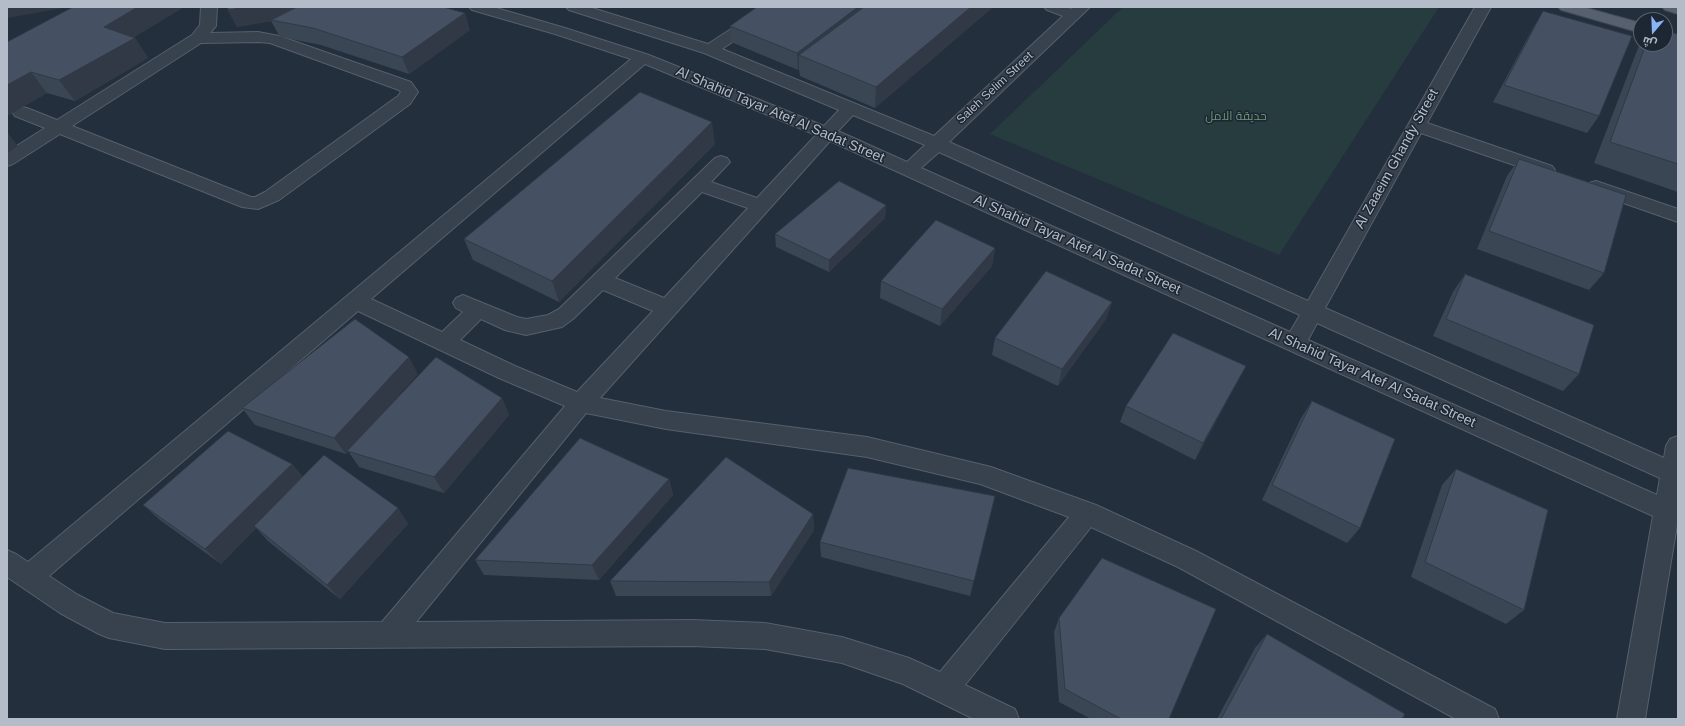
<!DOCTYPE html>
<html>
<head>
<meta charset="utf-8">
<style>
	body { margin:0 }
	#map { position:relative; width:1685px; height:726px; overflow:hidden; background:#242f3e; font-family:Arial,Cairo,sans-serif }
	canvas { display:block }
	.frame { position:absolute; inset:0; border:8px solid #b4bcc9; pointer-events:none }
	.north { position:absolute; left:1633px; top:12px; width:40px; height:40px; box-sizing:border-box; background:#1d2633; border:1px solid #59626f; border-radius:50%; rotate:199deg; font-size:11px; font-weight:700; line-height:16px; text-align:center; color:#b4bcc9 }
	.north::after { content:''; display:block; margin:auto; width:14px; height:18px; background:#8ab4f8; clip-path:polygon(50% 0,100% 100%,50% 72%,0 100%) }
</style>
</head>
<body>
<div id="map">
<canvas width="1685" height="726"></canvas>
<div class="frame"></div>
<div class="north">ش</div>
</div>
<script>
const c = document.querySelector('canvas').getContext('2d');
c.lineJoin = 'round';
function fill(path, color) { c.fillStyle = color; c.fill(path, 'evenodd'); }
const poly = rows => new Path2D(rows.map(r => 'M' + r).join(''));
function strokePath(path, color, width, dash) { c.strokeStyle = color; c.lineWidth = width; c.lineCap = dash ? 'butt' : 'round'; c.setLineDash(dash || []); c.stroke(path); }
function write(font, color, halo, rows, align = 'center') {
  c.font = font + ' Arial,Cairo,sans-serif'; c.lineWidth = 3; c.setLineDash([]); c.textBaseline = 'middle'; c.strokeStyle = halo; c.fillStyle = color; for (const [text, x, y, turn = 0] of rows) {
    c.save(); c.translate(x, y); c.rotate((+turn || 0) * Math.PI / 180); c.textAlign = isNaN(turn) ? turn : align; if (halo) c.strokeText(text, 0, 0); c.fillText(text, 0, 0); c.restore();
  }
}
const green = poly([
	[1123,7,1439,7,1279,255,990,134]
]);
const minor = poly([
	[201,7,217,7,216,26,210,33,258,32,279,36,411,82,418,92,410,104,279,200,258,209,242,207,60,134,13,164,7,166,7,152,45,128,15,116,12,112,15,108,21,107,27,108,57,120,192,35,200,25,201,7],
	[258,42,270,43,399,90,401,92,398,96,265,192,255,197,251,197,72,126,201,43,258,42],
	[469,7,493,7,565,28,649,55,824,126,839,110,704,53,569,10,566,7,589,7,708,44,765,7,783,7,780,10,722,49,934,136,1063,16,1047,10,1044,7,1066,7,1071,9,1073,7,1090,7,949,142,1308,301,1475,7,1491,7,1427,123,1552,166,1555,170,1552,174,1546,176,1540,174,1421,133,1325,308,1664,458,1666,446,1670,439,1678,436,1678,519,1645,719,1617,719,1653,516,830,141,600,398,666,411,867,437,991,467,1096,505,1196,551,1495,709,1499,719,1456,719,1178,567,1091,527,965,685,1015,709,1019,719,974,719,903,684,842,663,765,649,692,646,165,649,109,638,99,634,60,613,7,577,7,550,16,554,28,562,631,59,555,34,472,10,469,7],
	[645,64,816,135,757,198,711,182,730,162,727,158,721,156,715,158,559,309,548,315,526,319,517,317,463,295,456,298,453,303,456,308,463,312,442,332,371,299,645,64],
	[853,115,925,145,907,162,838,131,853,115],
	[939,152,1300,315,1290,332,921,168,939,152],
	[702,192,748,208,664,298,615,278,702,192],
	[603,290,653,311,577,392,515,366,460,340,481,319,505,330,526,335,562,327,573,319,603,290],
	[358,311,499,378,565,406,382,622,165,623,113,613,78,595,49,576,358,311],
	[1317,323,1660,478,1657,495,1308,340,1317,323],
	[586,413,666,429,867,457,980,484,1069,517,940,672,909,658,842,637,765,623,692,620,416,622,586,413],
	[1596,181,1678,209,1678,222,1589,191,1587,187,1589,183,1596,181]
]);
const major = poly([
	[1558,7,1583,7,1641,23,1641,33,1561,10,1558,7],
	[1662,7,1678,7,1678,14,1665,10,1662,7]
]);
const wall = poly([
	[184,7,134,37,135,38,148,58,75,101,47,93,7,116,7,42],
	[993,7,875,108,800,76,799,69,798,70,731,42,730,26],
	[228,10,470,30,409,74,321,45,280,37,271,21,237,27],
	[1543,11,1599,116,1587,133,1493,102,1533,28],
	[1678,34,1678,192,1594,163,1638,48,1641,43,1641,44,1665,44],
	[715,144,559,302,473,260,464,239],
	[1519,159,1604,273,1589,290,1477,249,1507,176],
	[886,205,885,218,829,272,776,247,775,234],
	[995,248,992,266,940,326,880,298,881,281],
	[1465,274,1579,374,1563,391,1433,336,1453,292],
	[1112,302,1106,319,1058,386,992,355,995,338],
	[1246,366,1195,460,1120,422,1126,406],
	[418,374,369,428,502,398,509,415,444,493,359,467,348,451,346,454,255,425,242,408],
	[1312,401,1360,528,1347,543,1262,500,1301,418],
	[292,464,303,477,398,508,408,524,340,599,268,541,256,528,221,564,160,520,143,505],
	[1456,469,1524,610,1506,624,1411,577,1442,485],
	[669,479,673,495,599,580,484,575,475,560],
	[995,496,970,596,821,557,820,542],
	[813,514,814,530,771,596,616,596,610,581],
	[1059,618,1169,719,1091,719,1059,702,1054,632],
	[1267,634,1402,719,1217,719,1255,648]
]);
const shadedWall = poly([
	[7,7,69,7,7,18],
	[138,7,184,7,118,47,104,27],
	[247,7,313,7,271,20,271,21,237,27,228,10],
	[858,7,880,7,799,55,799,69,798,70,797,53],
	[971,7,993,7,875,108,876,87],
	[465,13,470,30,409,74,402,57],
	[135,38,148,58,75,101,59,80],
	[31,72,47,93,7,116,7,85],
	[712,122,715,144,559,302,552,281],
	[7,132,18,146,7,153],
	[886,205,885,218,829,272,829,260],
	[995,248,992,266,940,326,942,309],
	[1112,302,1106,319,1058,386,1062,369],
	[409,357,418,374,346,454,334,438],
	[1246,366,1237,383,1195,460,1203,443],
	[502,398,509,415,444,493,434,477],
	[292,464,305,480,254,526,256,528,221,564,205,549],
	[669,479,673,495,599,580,592,565],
	[398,508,408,524,340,599,327,585],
	[813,514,814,530,771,596,769,582]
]);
const building = poly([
	[73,7,138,7,104,27,135,38,59,80,31,72,7,85,7,42,73,7],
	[228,7,247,7,228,10,228,7],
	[297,7,443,7,465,13,402,57,313,28,271,20,297,7],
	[757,7,858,7,797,53,730,26,757,7],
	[864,7,971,7,876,87,799,55,864,7],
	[1543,11,1632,36,1599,116,1504,85,1543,11],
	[1665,31,1678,34,1678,164,1610,142,1646,44,1665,44,1665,31],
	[640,92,712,122,552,281,464,239,640,92],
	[1519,159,1626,195,1604,273,1489,231,1519,159],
	[839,181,886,205,829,260,775,234,839,181],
	[936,220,995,248,942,309,881,281,936,220],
	[1046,271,1112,302,1062,369,995,338,1046,271],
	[1465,274,1594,325,1579,374,1446,319,1465,274],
	[355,319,409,357,334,438,242,408,355,319],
	[1173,333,1246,366,1203,443,1126,406,1173,333],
	[436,357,502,398,434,477,347,451,436,357],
	[1312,401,1395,439,1360,528,1272,485,1312,401],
	[228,431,292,464,205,549,143,505,228,431],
	[580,438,669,479,592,565,475,560,580,438],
	[324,455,398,508,327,585,254,526,324,455],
	[726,457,813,514,769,582,610,581,726,457],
	[848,468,995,496,974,581,820,542,848,468],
	[1456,469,1548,510,1524,610,1425,562,1456,469],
	[1102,558,1216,609,1169,719,1121,719,1065,689,1059,618,1102,558],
	[1267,634,1405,714,1402,719,1221,719,1267,634]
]);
const farStreetnames = [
	["Saleh Selim Street",995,88,-43]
];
const farParknames = [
	["حديقة الامل",1236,117]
];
const streetNames = [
	["Al Shahid Tayar Atef Al Sadat Street",780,115,23],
	["Al Zaaeim Ghandy Street",1397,159,-61],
	["Al Shahid Tayar Atef Al Sadat Street",1077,245,24],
	["Al Shahid Tayar Atef Al Sadat Street",1372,378,24]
];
fill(green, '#263c3f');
strokePath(minor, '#565f6c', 2);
strokePath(major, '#414a57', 2);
fill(minor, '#38414e');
fill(major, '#56606e');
fill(wall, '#3b4654');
fill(shadedWall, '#303945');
fill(building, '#455162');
strokePath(building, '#303945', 1);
write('12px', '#b4bcc9', '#1d2633', farStreetnames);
write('12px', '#6b9a76', '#1d2633', farParknames);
write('14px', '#b4bcc9', '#1d2633', streetNames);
</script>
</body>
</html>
